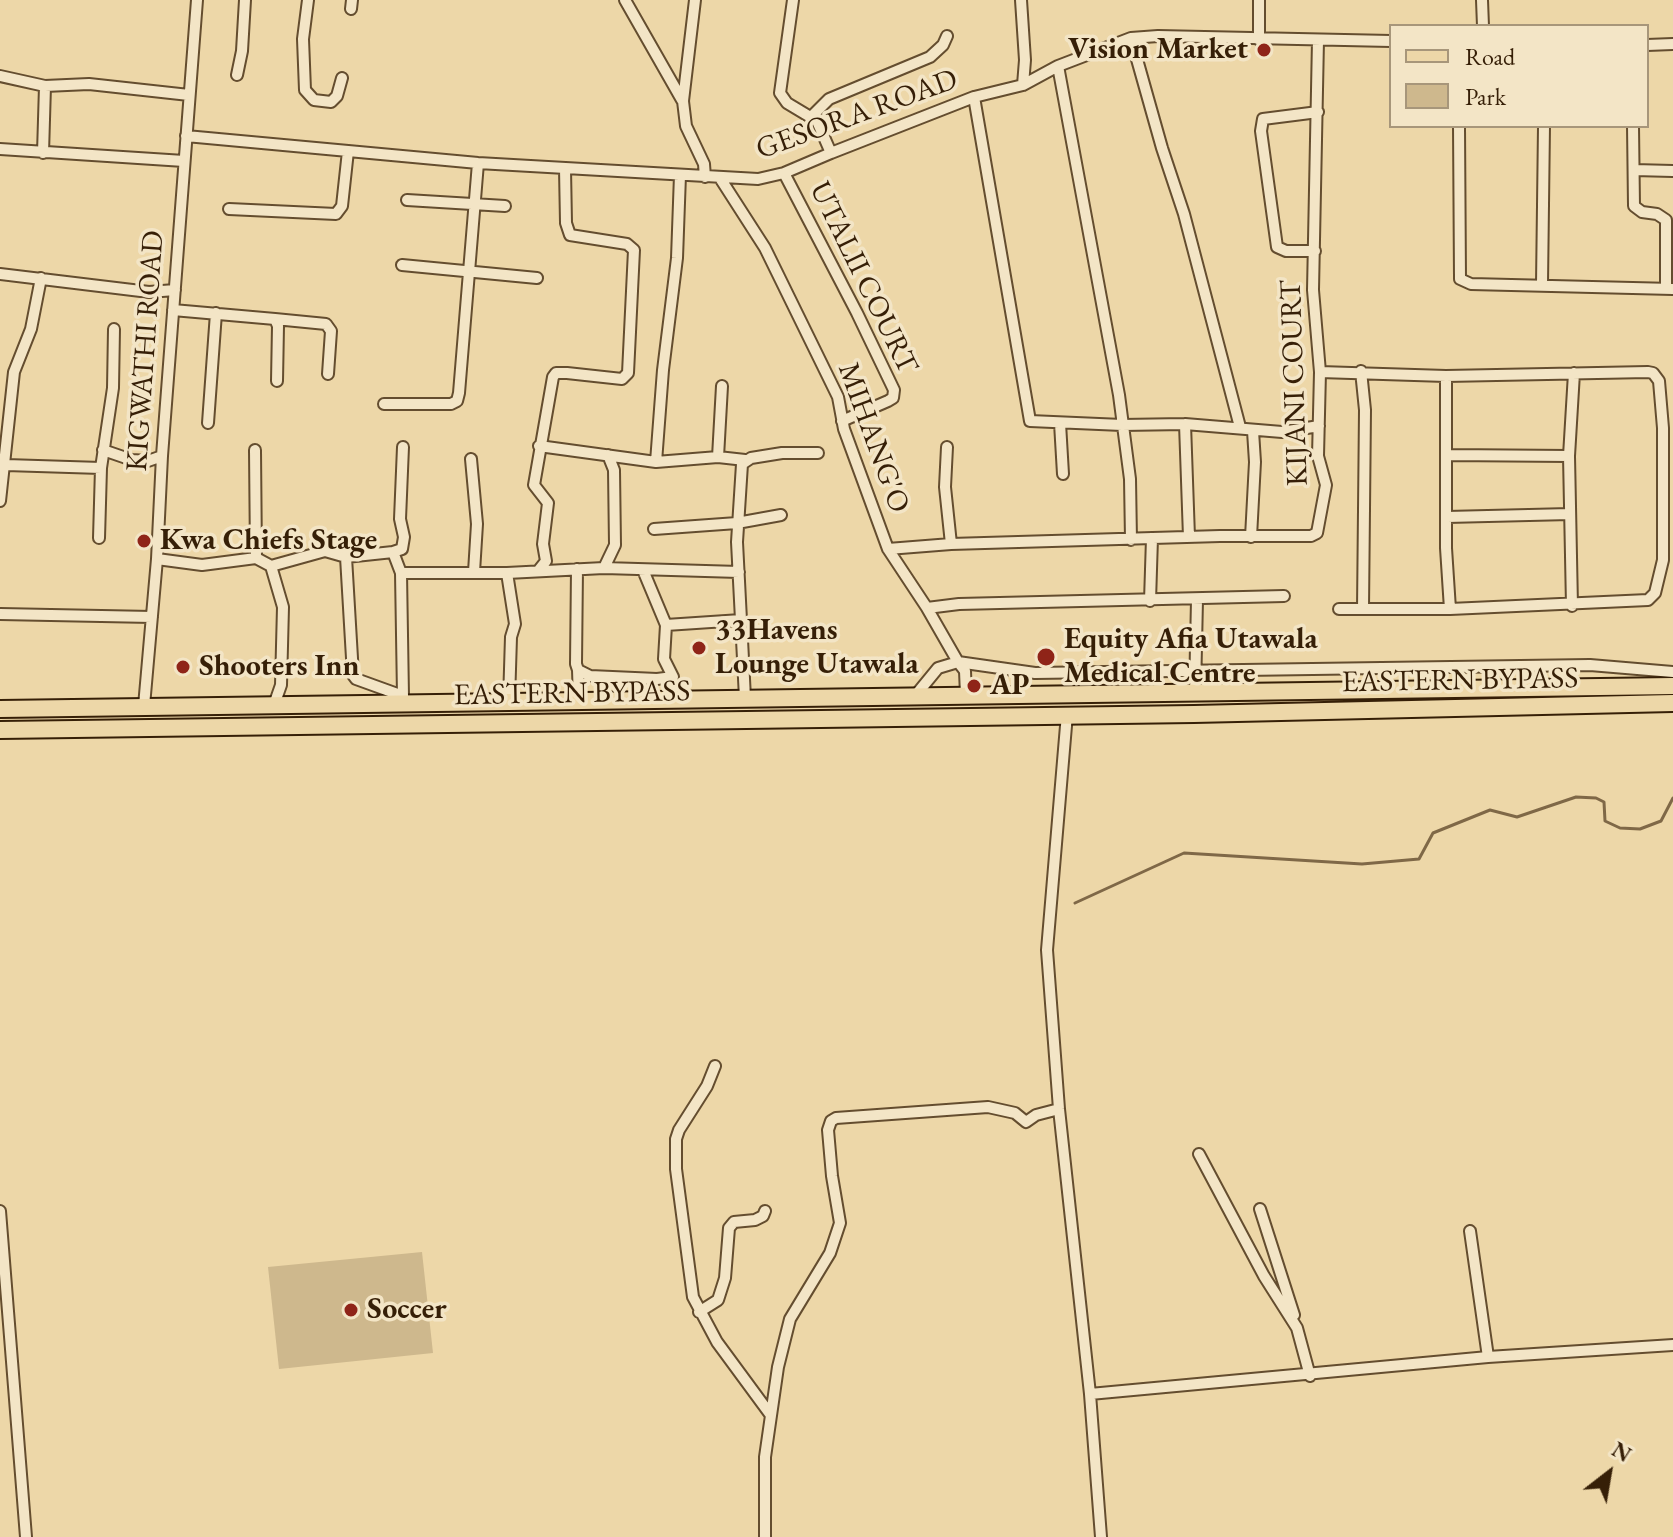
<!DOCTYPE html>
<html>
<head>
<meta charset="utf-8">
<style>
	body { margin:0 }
	#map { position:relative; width:1673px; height:1537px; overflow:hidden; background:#edd7a8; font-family:"EB Garamond",serif }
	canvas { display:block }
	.legend { position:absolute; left:1389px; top:24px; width:260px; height:104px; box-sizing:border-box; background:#f3e5c6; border:2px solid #a7967a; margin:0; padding:10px 14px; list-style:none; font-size:24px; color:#361f07 }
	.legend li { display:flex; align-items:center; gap:16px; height:40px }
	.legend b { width:40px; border:2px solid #a7967a }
	.north { position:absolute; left:1569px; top:1433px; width:80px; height:80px; -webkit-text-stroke:6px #f3e5c6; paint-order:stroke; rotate:31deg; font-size:22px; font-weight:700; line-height:32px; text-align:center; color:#361f07 }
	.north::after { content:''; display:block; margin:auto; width:28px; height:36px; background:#361f07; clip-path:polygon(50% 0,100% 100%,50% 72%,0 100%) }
</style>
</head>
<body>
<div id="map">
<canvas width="1673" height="1537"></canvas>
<ul class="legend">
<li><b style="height:10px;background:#edd7a8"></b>Road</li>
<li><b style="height:22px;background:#ceb88d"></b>Park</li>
</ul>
<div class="north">N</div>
</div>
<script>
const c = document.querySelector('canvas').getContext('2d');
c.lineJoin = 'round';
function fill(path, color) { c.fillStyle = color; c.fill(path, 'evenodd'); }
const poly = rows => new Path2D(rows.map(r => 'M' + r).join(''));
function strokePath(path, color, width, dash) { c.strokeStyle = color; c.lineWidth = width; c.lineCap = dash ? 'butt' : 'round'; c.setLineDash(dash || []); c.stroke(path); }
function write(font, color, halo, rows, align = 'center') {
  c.font = font + ' "EB Garamond",serif'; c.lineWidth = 7; c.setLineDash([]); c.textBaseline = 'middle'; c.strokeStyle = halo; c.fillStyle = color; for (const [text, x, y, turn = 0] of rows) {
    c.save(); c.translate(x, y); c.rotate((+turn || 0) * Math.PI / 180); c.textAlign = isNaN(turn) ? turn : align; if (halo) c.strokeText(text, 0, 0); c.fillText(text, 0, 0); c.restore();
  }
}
const green = poly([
	[422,1252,433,1353,279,1369,268,1267]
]);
const stream = poly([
	[1075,903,1184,853,1362,864,1419,859,1433,833,1490,810,1517,817,1576,797,1596,798,1604,802,1605,821,1620,828,1640,829,1661,821,1673,798]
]);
const minor = poly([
	[308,0,303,39,305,90,314,100,331,102,337,96,342,78],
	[625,0,682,100],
	[695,0,683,101,686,126,704,164,705,177],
	[793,0,780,93,787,103,817,121,831,153],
	[1021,0,1025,60,1023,85],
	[1482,0,1483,26],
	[351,9,352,0],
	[1131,38,1162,148,1184,214,1240,427],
	[1259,40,1259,0],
	[1647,45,1673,44],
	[1058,66,1119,395,1130,479,1131,540],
	[237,75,242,51,245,0],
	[0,76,45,86,89,84,189,95],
	[974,97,1030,421,1122,425,1185,424,1282,432,1319,426],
	[812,116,829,99,930,57,943,45,947,36],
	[1459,126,1460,279,1471,284,1673,289],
	[1633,126,1634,206,1642,212,1657,214,1666,220,1666,289],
	[186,136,478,163,758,179,784,173,831,153,974,97,1023,85,1058,66,1131,38,1158,36,1391,41],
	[0,149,184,161],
	[43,153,45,86],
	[1634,170,1673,171],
	[784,173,857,313,894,390,893,398,888,401,842,421],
	[720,178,765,248,838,397,844,429,888,549,927,608,958,662,938,668,915,696],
	[407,200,505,206],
	[229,209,336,214,342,206,348,151],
	[1315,251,1286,251,1277,247,1261,131,1263,119,1318,112],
	[402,265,537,278],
	[0,274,149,292,175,290],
	[1542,284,1544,126],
	[173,310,275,319,278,326,277,381],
	[275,319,326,324,331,331,328,374],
	[1361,371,1365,410,1363,609],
	[1320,372,1446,376,1648,372,1653,373,1659,381,1663,428,1663,560,1655,593,1648,600,1450,609,1339,609],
	[1446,376,1446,548,1450,609],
	[384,404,451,404,457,401,459,393,478,163],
	[208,423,216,313],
	[1060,423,1063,474],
	[1185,424,1189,537],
	[539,446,656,462,718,457,745,460],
	[947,447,945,487,951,544],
	[103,450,132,460,148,461,162,456],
	[255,450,256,558],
	[1448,455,1569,456],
	[718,457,722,386],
	[471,459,477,524,474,572],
	[656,462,663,370,677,258,680,175],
	[6,465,101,468,99,538],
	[101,468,113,388,114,329],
	[0,501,14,372,31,329,41,278],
	[1447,517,1570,514],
	[654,529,737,523,781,515],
	[1251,537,1255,462,1253,431],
	[888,549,951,544,1220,536,1311,536,1317,533,1326,485,1318,456,1320,372,1313,290,1318,40],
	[346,557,353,675,356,679,403,696],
	[157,559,202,565,256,558,271,566,325,551,346,557,393,552],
	[271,566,283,607,281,685,274,705],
	[604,568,615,545,614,470,608,455],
	[577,569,576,664,578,670,590,676,657,679,673,677,664,659,666,625,643,570],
	[538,571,546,561,543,544,548,503,534,485,553,377,556,373,567,373,622,379,628,373,634,250,627,244,570,235,566,223,565,169],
	[401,573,507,573,604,568,739,572],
	[507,573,515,624,511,637,509,701],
	[1150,601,1152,538],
	[1572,606,1569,456,1574,373],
	[927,608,959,604,1284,596],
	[0,614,152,617],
	[666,625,741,620],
	[958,662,1035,673,1590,665,1673,672],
	[958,662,965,671,966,695],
	[578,670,579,700],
	[1195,692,1197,600],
	[745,698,737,542,742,464,751,458,782,453,818,453],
	[394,703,403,696,401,573,393,552,402,549,404,537,400,519,403,447],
	[144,706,157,559,162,456,197,0],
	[1067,714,1047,950,1059,1109,1090,1394,1101,1537],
	[715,1066,707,1086,679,1130,676,1139,676,1169,693,1297,717,1342,770,1414],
	[1199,1154,1264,1276,1297,1328,1310,1376],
	[1260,1209,1294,1315],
	[0,1211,26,1537],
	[1470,1231,1488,1357],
	[699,1312,718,1300,725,1278,729,1228,734,1222,755,1220,763,1216,765,1211],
	[1090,1394,1488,1357,1673,1345],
	[765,1537,765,1457,778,1367,790,1319,830,1253,840,1223,832,1176,828,1130,831,1121,836,1118,988,1107,1015,1113,1026,1122,1036,1115,1059,1109]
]);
const primary = poly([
	[0,709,1673,686],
	[0,730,1194,714,1673,703]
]);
const markers = [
	[1264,50,8,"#8f2418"],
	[144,541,8,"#8f2418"],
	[699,648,8,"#8f2418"],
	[1046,657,10,"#8f2418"],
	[183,667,8,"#8f2418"],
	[974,686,8,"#8f2418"],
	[351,1310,8,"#8f2418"]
];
const poiNames = [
	["Vision Market",1248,50,"right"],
	["Kwa Chiefs Stage",160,541],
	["33Havens",715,631],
	["Lounge Utawala",715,665],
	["Equity Afia Utawala",1064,640],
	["Medical Centre",1064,674],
	["Shooters Inn",199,667],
	["AP",990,686],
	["Soccer",367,1310]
];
const streetNames = [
	["GESORA ROAD",857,115,-20],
	["UTALII COURT",863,278,64],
	["KIGWATHI ROAD",146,351,-86],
	["KIJANI COURT",1295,383,-92],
	["MIHANG'O",873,438,70],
	["EASTERN BYPASS",1460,681,-1],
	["EASTERN BYPASS",572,694,-1]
];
fill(green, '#ceb88d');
strokePath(stream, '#7f6847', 3);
strokePath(minor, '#644d2f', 14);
strokePath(primary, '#361f07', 20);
strokePath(minor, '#f3e5c6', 10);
strokePath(primary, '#edd7a8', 16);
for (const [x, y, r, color] of markers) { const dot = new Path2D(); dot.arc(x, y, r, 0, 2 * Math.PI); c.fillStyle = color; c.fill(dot); strokePath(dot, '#f3e5c6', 3); }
write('bold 30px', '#361f07', '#f3e5c6', poiNames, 'left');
write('30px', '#361f07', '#f3e5c6', streetNames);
</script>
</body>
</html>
